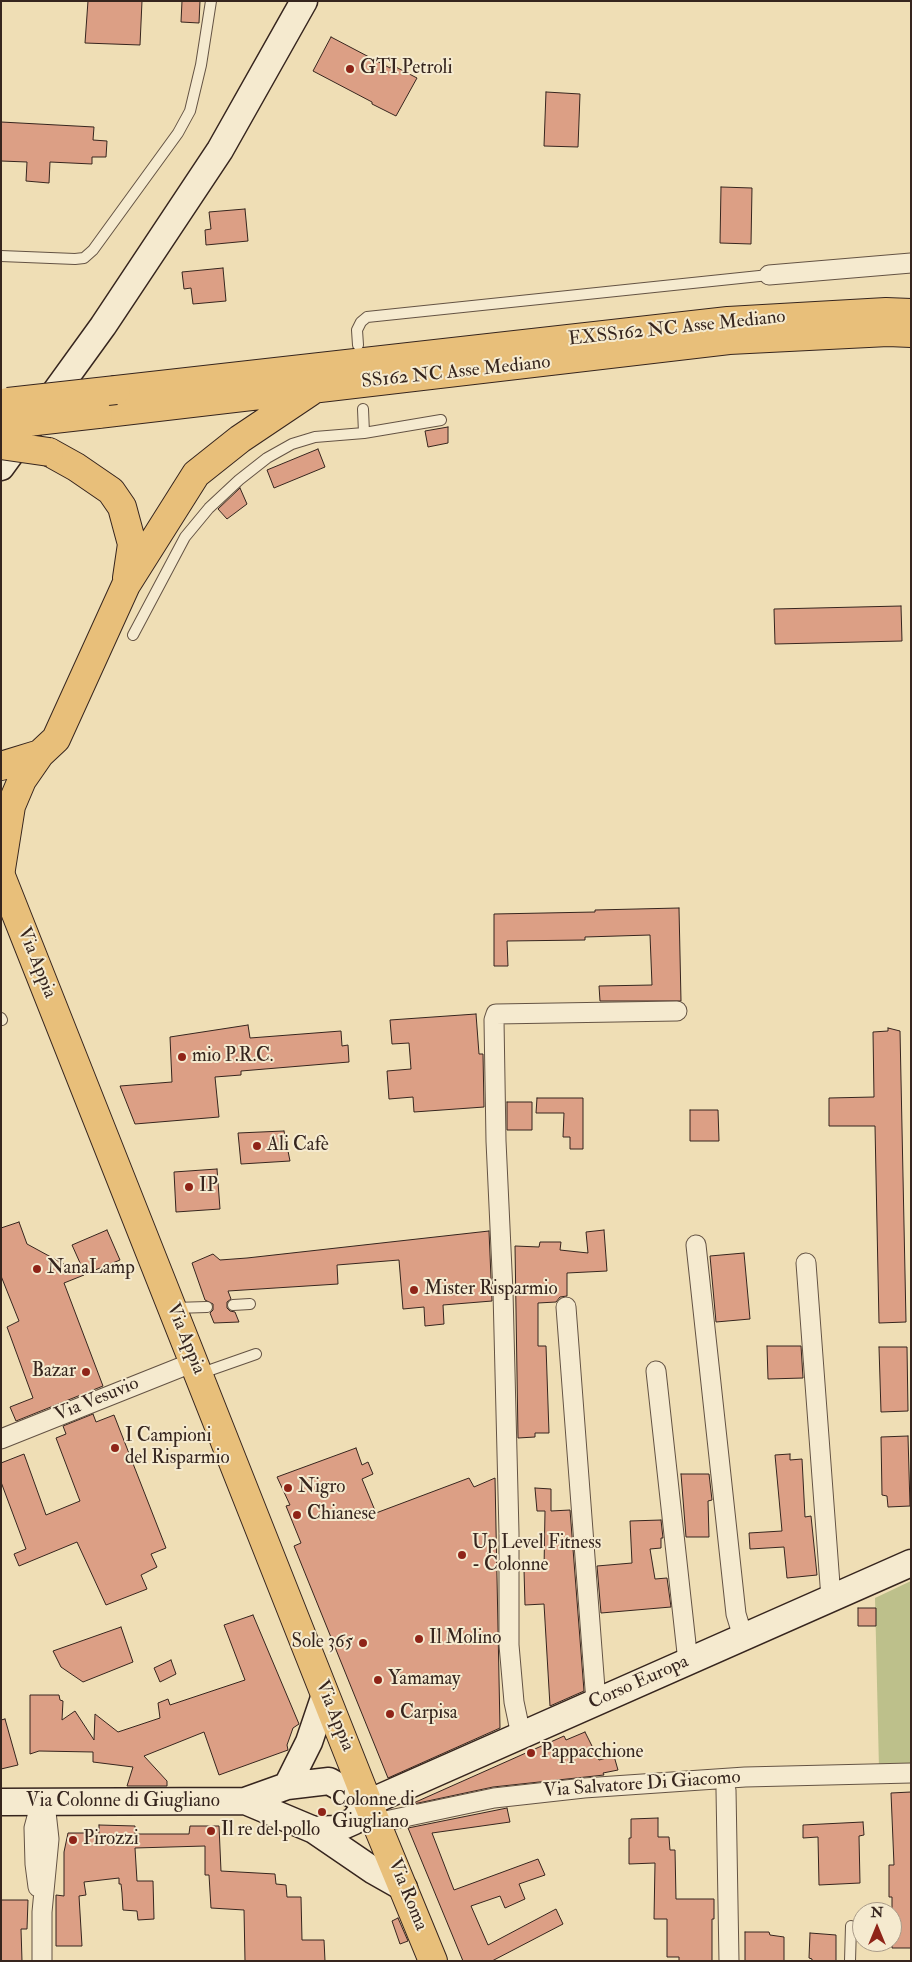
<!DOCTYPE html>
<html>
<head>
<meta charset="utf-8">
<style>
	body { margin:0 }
	#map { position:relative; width:912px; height:1962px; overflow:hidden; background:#efdeb5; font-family:"IM FELL Double Pica",serif }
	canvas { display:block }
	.frame { position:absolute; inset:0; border:2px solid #36251e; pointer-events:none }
	.north { position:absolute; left:852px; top:1902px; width:50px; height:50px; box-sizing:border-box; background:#f5eacf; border:1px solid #a99b88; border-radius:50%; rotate:0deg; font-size:14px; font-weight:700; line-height:20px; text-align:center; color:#36251e }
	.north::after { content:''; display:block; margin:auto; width:18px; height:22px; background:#8f2418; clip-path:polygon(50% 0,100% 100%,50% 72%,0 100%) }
</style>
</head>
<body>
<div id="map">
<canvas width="912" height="1962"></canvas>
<div class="frame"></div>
<div class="north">N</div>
</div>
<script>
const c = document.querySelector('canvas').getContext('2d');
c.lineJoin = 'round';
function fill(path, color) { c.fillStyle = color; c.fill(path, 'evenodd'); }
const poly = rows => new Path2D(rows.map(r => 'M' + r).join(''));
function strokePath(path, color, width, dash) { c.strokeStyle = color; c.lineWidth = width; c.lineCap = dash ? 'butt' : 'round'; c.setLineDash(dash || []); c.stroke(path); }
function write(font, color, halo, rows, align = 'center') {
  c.font = font + ' "IM FELL Double Pica",serif'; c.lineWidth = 4; c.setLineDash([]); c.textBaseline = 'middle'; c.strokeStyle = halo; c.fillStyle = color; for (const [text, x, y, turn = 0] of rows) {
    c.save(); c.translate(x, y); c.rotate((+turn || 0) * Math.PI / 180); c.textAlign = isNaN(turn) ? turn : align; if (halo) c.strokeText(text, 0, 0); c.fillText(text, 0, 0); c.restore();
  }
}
const green = poly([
	[911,1581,911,1769,879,1769,875,1598]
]);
const building = poly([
	[88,1,142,1,140,45,85,43,88,1],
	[182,1,200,1,199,23,181,22,182,1],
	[331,37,390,68,392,65,417,78,396,116,372,104,372,102,313,71,331,37],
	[546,92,580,94,578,147,544,146,546,92],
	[1,122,94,127,93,140,107,141,106,157,92,157,92,164,50,162,49,183,26,181,27,162,1,161,1,122],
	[721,187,752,188,751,244,720,243,721,187],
	[245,209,248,241,206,245,205,230,211,229,209,212,245,209],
	[223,268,226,301,193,304,191,288,184,289,182,272,223,268],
	[448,427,448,443,428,447,425,431,448,427],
	[318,449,325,467,274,488,267,470,318,449],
	[240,488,247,504,227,519,218,509,240,488],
	[901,606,902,641,775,644,774,609,901,606],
	[679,908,681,1001,600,1001,599,986,652,985,650,935,585,937,585,940,507,941,508,966,494,966,494,914,595,912,595,910,679,908],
	[476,1014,479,1054,483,1054,484,1107,414,1112,413,1097,389,1099,387,1071,411,1069,409,1043,392,1044,390,1020,476,1014],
	[248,1025,250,1038,341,1031,342,1046,348,1045,349,1062,241,1071,241,1075,215,1077,219,1117,135,1124,120,1086,172,1082,170,1037,248,1025],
	[888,1028,900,1031,906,1322,879,1323,875,1126,829,1126,829,1098,874,1097,873,1032,888,1031,888,1028],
	[537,1098,583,1098,583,1149,570,1149,570,1137,563,1137,564,1113,536,1113,537,1098],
	[507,1102,532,1102,532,1130,507,1130,507,1102],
	[690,1110,718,1110,719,1141,690,1141,690,1110],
	[284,1131,290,1161,241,1164,238,1133,284,1131],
	[217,1169,220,1209,176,1212,174,1172,217,1169],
	[19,1222,27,1244,84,1275,64,1283,103,1386,16,1421,10,1407,33,1398,7,1327,19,1321,1,1276,1,1228,19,1222],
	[107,1230,120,1260,85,1274,72,1245,107,1230],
	[604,1230,607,1271,567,1273,567,1296,560,1297,556,1302,538,1303,538,1346,546,1346,549,1433,535,1433,535,1437,518,1438,515,1246,539,1247,540,1242,561,1242,560,1250,588,1253,586,1232,604,1230],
	[489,1231,492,1301,443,1305,444,1324,425,1326,424,1307,403,1309,399,1260,337,1265,338,1284,228,1291,231,1299,227,1302,227,1308,230,1311,235,1312,239,1322,214,1323,210,1313,213,1310,213,1304,205,1300,192,1263,213,1254,220,1260,247,1258,489,1231],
	[744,1253,750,1319,716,1322,710,1256,744,1253],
	[767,1346,801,1346,803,1378,768,1379,767,1346],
	[879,1347,907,1347,908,1411,881,1412,879,1347],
	[93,1414,96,1422,114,1415,166,1548,151,1554,157,1567,141,1575,147,1589,106,1605,77,1542,19,1566,14,1554,26,1549,1,1482,1,1463,24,1454,46,1515,80,1501,56,1438,66,1434,63,1426,93,1414],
	[908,1436,910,1506,888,1507,887,1496,882,1495,881,1437,908,1436],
	[356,1448,362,1465,368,1462,373,1474,362,1479,376,1513,469,1478,474,1487,495,1478,500,1728,388,1778,294,1546,301,1543,286,1506,290,1505,277,1477,356,1448],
	[790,1454,790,1460,802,1459,805,1517,811,1516,817,1575,787,1578,784,1547,750,1549,749,1533,782,1531,775,1455,790,1454],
	[681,1474,709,1474,712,1500,708,1501,709,1537,686,1537,681,1474],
	[535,1488,551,1489,551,1511,570,1510,584,1691,550,1706,544,1604,525,1605,524,1570,544,1569,545,1511,537,1511,535,1488],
	[661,1520,663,1538,661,1538,661,1548,650,1549,655,1579,667,1578,671,1607,601,1613,597,1566,632,1563,630,1521,661,1520],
	[858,1608,876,1608,876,1626,858,1626,858,1608],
	[253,1615,299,1724,293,1728,287,1745,288,1750,219,1775,204,1732,144,1756,167,1781,167,1786,127,1786,133,1767,93,1762,93,1752,39,1751,30,1754,30,1695,59,1695,60,1700,63,1701,62,1720,75,1711,94,1740,95,1714,118,1732,160,1718,158,1703,168,1699,170,1705,245,1680,224,1625,253,1615],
	[121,1627,133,1662,83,1682,61,1667,53,1651,121,1627],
	[171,1660,176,1674,160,1682,154,1668,171,1660],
	[5,1719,18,1765,1,1769,1,1720,5,1719],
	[585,1732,599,1760,614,1756,618,1770,603,1773,604,1775,493,1787,409,1805,564,1736,566,1740,585,1732],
	[911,1792,911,1948,892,1948,892,1897,889,1897,889,1865,894,1865,891,1793,911,1792],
	[507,1808,510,1822,432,1833,454,1890,538,1859,545,1875,519,1884,525,1899,505,1908,500,1896,471,1906,488,1945,556,1909,563,1924,492,1961,463,1961,408,1828,507,1808],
	[658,1818,658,1837,669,1837,670,1850,675,1850,676,1899,714,1899,714,1919,712,1919,712,1961,679,1961,679,1957,667,1957,667,1919,654,1919,655,1863,629,1864,629,1838,631,1838,631,1819,658,1818],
	[863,1822,864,1835,859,1836,860,1883,819,1885,818,1837,803,1838,803,1825,863,1822],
	[99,1825,135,1826,135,1834,189,1834,190,1826,219,1826,221,1871,275,1874,276,1884,286,1885,287,1897,301,1897,302,1940,324,1940,325,1961,245,1961,244,1910,211,1908,209,1875,205,1875,205,1846,135,1848,137,1881,153,1881,154,1919,138,1920,137,1911,123,1910,122,1893,121,1884,119,1884,119,1878,84,1882,86,1895,79,1896,82,1946,56,1946,56,1895,64,1896,64,1852,68,1833,99,1833,99,1825],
	[1,1900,28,1900,27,1929,21,1929,22,1961,1,1961,1,1900],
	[398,1918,408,1941,400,1944,392,1921,398,1918],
	[745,1932,769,1932,770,1935,784,1937,784,1961,745,1961,745,1932],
	[810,1933,836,1935,836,1961,812,1961,812,1959,809,1958,810,1933]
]);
const lane = poly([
	[1,256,75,259,84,258,93,250,178,133,190,111,201,65,211,1],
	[358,345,357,330,361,322,367,317,769,275],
	[363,409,364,433],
	[133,635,185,537,209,508,239,480,267,458,292,444,315,437,364,433,441,420],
	[1,1018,2,1020],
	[233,1305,250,1304],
	[174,1308,207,1307],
	[199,1374,256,1354],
	[850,1961,851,1926]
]);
const street = poly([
	[769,275,911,263],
	[696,1245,736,1614,743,1637],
	[806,1263,831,1598],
	[566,1307,596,1702],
	[656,1371,688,1662],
	[1,1439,194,1362],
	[521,1735,514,1702,509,1645,509,1533,503,1292,496,1141,494,1020,496,1014,677,1011],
	[726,1790,729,1961],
	[41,1802,46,1812,49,1839,42,1912,42,1961],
	[376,1823,494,1798,584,1788,745,1777,911,1773],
	[38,1887,35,1864,34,1828,41,1802]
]);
const secondary = poly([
	[1,467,103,326,220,150,304,1],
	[287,1786,309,1742,325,1695],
	[245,1801,314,1830,374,1871,404,1888],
	[1,1802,245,1801,287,1786,329,1781,368,1803],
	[368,1803,911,1563],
	[314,1830,336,1829,354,1821,368,1803]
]);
const primary = poly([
	[1,876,368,1803,433,1961]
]);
const highway = poly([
	[116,390,728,321,886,312,911,313],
	[98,414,729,340,888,332,911,333],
	[49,452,76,467,111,491,122,507,132,544,127,578],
	[1,766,40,754],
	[1,869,11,806,22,780,40,754,56,739,126,585,196,474,240,439,310,392]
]);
const highwayBridge = poly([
	[8,402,116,390],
	[1,425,98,414],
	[1,445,49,452]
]);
const markers = [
	[350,69,5,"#8f2418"],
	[182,1057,5,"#8f2418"],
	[257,1146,5,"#8f2418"],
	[189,1187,5,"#8f2418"],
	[37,1269,5,"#8f2418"],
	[414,1290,5,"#8f2418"],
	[86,1372,5,"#8f2418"],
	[115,1448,5,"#8f2418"],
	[288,1488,5,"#8f2418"],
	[297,1515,5,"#8f2418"],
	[462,1555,5,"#8f2418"],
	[419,1639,5,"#8f2418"],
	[363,1643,5,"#8f2418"],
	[378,1680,5,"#8f2418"],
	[390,1714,5,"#8f2418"],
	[531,1753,5,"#8f2418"],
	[322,1812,5,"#8f2418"],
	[211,1831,5,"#8f2418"],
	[73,1840,5,"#8f2418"]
];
const poiNames = [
	["GTI Petroli",360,69],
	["mio P.R.C.",192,1057],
	["Ali Cafè",267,1146],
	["IP",199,1187],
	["NanaLamp",47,1269],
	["Mister Risparmio",424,1290],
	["Bazar",76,1372,"right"],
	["I Campioni",125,1437],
	["del Risparmio",125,1459],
	["Nigro",298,1488],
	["Chianese",307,1515],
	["Up Level Fitness",472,1544],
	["- Colonne",472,1566],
	["Il Molino",429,1639],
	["Sole 365",353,1643,"right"],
	["Yamamay",388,1680],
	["Carpisa",400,1714],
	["Pappacchione",541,1753],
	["Colonne di",332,1801],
	["Giugliano",332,1823],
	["Il re del pollo",221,1831],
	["Pirozzi",83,1840]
];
const streetNames = [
	["EXSS162 NC Asse Mediano",677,329,-6],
	["SS162 NC Asse Mediano",456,373,-6],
	["Via Appia",36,963,68],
	["Via Appia",185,1339,68],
	["Via Vesuvio",97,1400,-22],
	["Corso Europa",639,1683,-24],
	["Via Appia",334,1716,68],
	["Via Salvatore Di Giacomo",642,1785,-4],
	["Via Colonne di Giugliano",123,1802],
	["Via Roma",407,1895,68]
];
fill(green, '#bdc08b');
fill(building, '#dc9f85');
strokePath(building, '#36251e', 1);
strokePath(lane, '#645344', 12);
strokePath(street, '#645344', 21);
strokePath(secondary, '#36251e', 29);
strokePath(primary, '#36251e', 30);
strokePath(highway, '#36251e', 30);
strokePath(lane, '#f5eacf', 10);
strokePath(street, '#f5eacf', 19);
strokePath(secondary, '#f5eacf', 26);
strokePath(primary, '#e8bf7a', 28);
strokePath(highway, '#e8bf7a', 28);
strokePath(highwayBridge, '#36251e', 30, []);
strokePath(highwayBridge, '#e8bf7a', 28);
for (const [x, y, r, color] of markers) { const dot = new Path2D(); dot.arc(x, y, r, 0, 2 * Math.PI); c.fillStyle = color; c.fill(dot); strokePath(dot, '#f5eacf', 2); }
write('19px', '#36251e', '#f5eacf', poiNames, 'left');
write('19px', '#36251e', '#f5eacf', streetNames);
</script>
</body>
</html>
